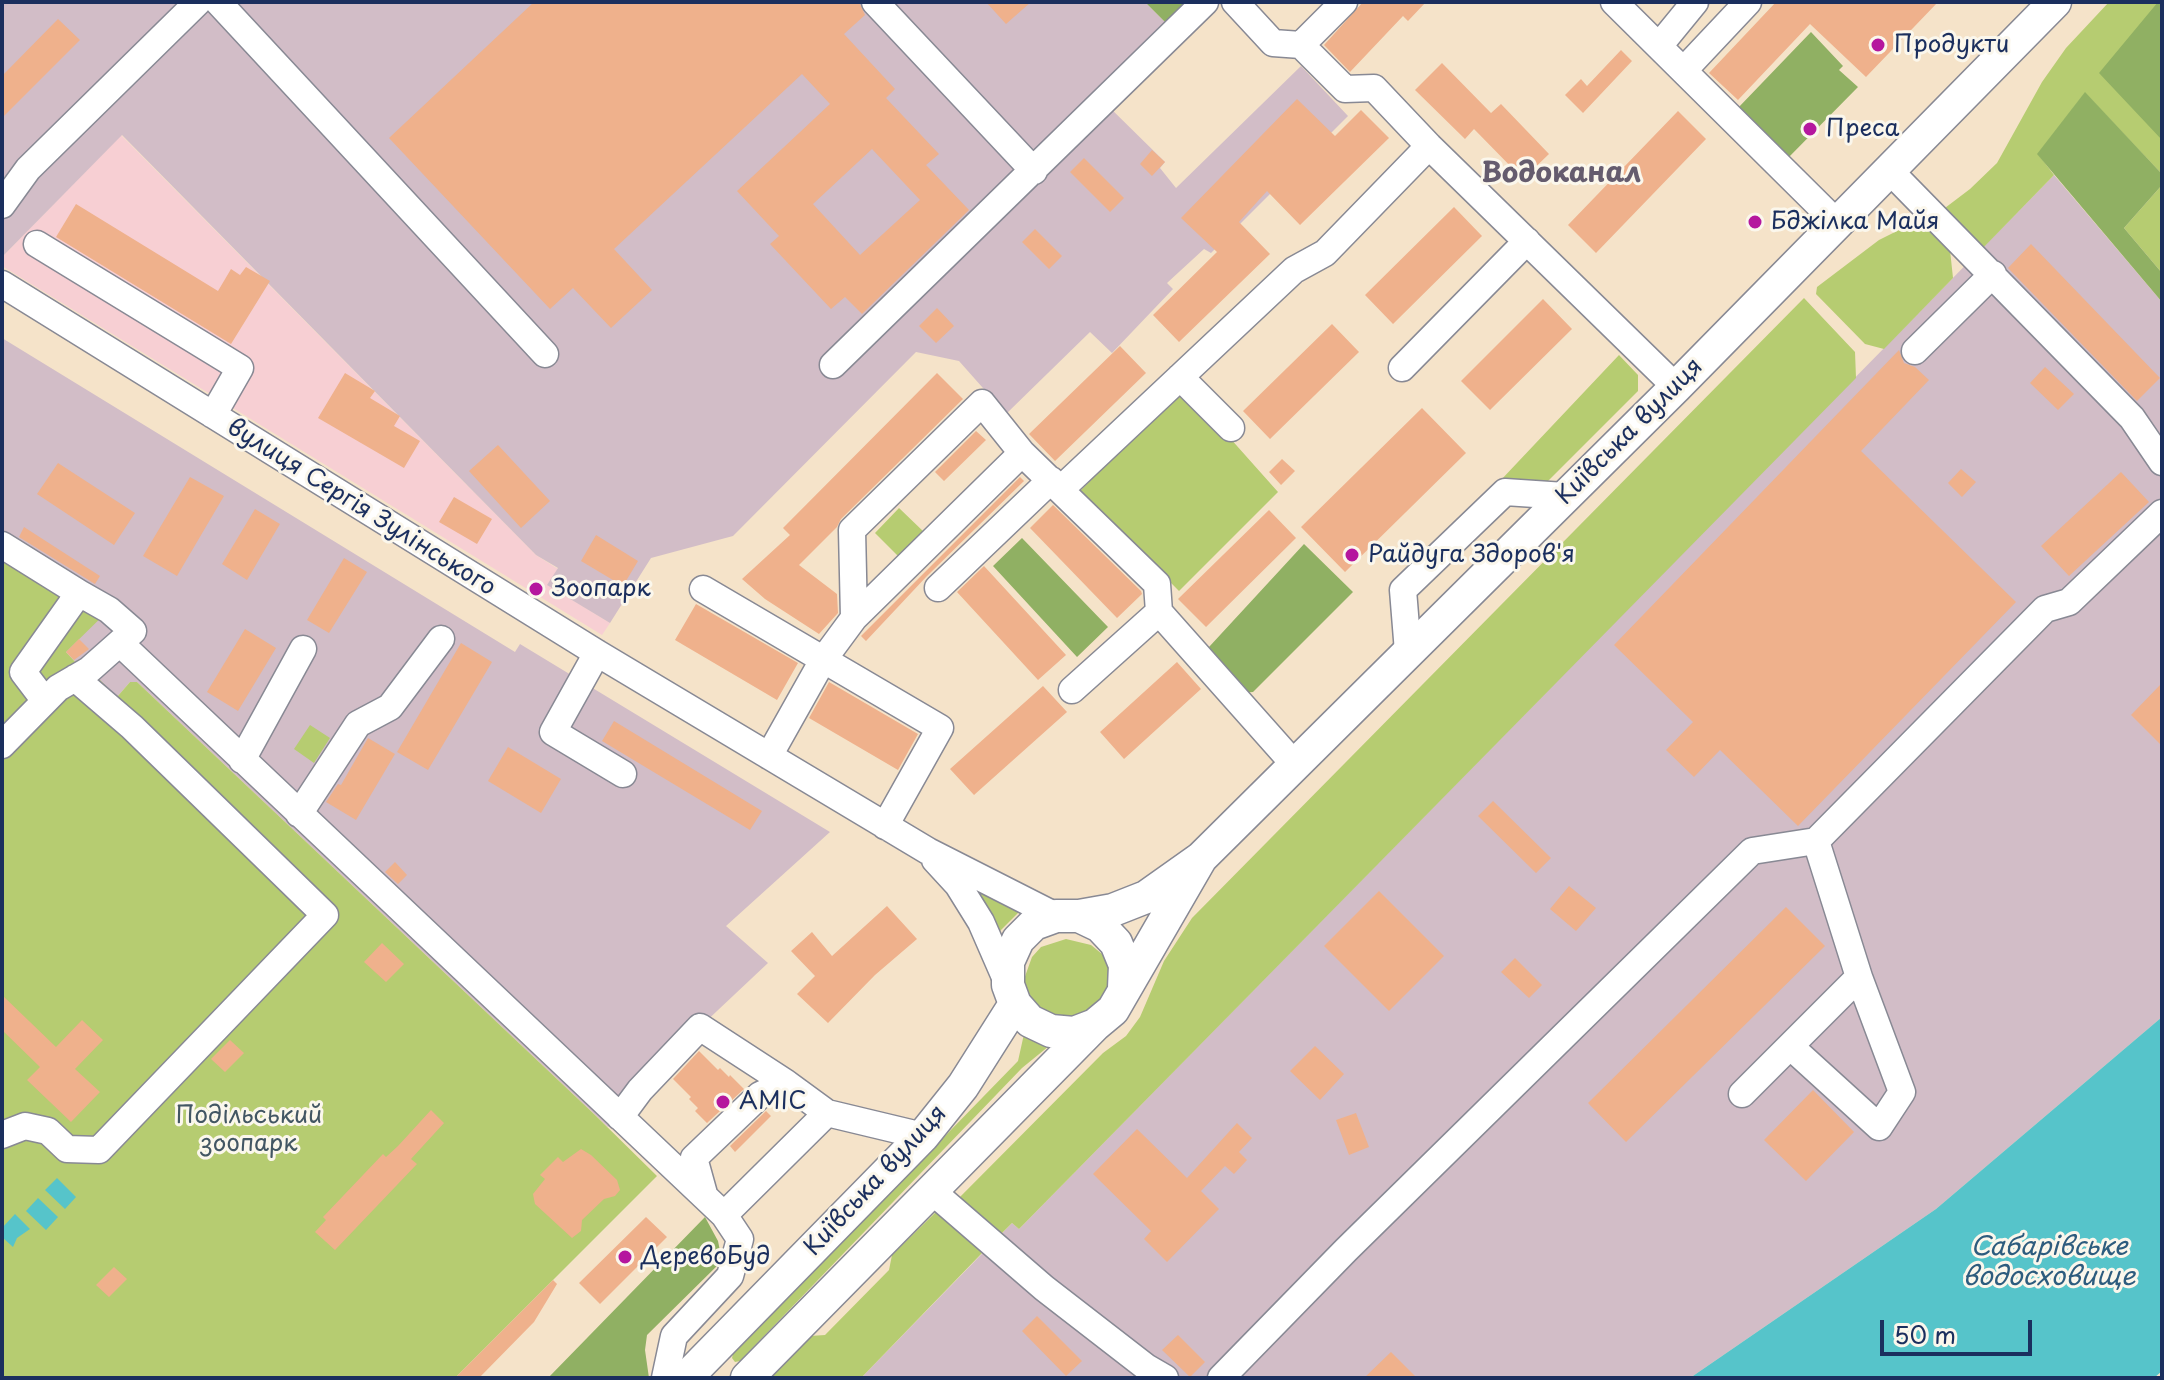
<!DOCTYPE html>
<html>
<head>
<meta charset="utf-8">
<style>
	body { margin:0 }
	#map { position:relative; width:2164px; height:1380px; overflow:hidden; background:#f5e3c9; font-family:"Playpen Sans",sans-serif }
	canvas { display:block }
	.frame { position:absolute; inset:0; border:4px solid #1b2f5e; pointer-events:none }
	.scale { position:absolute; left:1880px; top:1320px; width:152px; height:36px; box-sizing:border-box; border:4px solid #1b2f5e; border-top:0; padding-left:10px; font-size:24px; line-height:28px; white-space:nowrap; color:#1b2f5e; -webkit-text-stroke:6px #fbf7ec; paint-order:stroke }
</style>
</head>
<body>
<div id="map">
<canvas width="2164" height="1380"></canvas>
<div class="frame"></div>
<div class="scale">50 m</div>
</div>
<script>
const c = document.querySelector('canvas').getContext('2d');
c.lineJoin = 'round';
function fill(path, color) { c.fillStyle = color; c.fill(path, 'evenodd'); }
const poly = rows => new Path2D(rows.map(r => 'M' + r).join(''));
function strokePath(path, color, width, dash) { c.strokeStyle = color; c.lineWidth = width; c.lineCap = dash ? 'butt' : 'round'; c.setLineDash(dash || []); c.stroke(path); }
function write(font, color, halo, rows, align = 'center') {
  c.font = font + ' "Playpen Sans",sans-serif'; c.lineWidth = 6; c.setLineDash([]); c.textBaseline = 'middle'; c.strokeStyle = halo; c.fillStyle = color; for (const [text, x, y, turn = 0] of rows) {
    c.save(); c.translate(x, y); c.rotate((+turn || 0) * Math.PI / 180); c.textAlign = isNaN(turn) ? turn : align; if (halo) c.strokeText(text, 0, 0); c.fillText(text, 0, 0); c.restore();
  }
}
const built = poly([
	[121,135,536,555,558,569,548,585,610,623,602,635,2,266,3,256]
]);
const industrial = poly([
	[2,2,1145,2,1175,32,1103,101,1165,162,1160,168,1176,188,1301,66,1348,116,1211,253,1204,249,1167,283,1173,289,1112,353,1090,332,1006,414,959,361,916,352,733,536,651,558,610,623,547,585,558,568,536,555,122,135,3,256],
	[2054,175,2162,302,2162,1017,1936,1209,1690,1378,861,1378,1012,1223,1019,1229],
	[2,338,515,652,520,644,830,832,726,926,768,963,700,1027,620,1117,608,1127,137,682,130,682,117,697,82,663,79,666,66,652,2,532]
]);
const green = poly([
	[2109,2,2162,2,2162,174,2085,93,2038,154,2054,175,1981,250,1941,211,1970,189,1997,163,2042,82,2066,48],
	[2162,185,2162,273,2124,228],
	[1919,220,1950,250,1953,278,1884,349,1865,344,1816,294,1817,287,1879,240],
	[1804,298,1855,352,1856,378,1019,1229,1012,1223,996,1239,955,1202,1103,1053,1126,1036,1140,1017,1164,961,1192,918],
	[1619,355,1638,375,1638,391,1542,487,1500,481],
	[1177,394,1224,437,1229,437,1278,492,1179,591,1080,491],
	[899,508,925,533,900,558,875,533],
	[2,532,116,603,66,652,78,665,82,662,117,697,130,682,137,682,594,1114,657,1176,455,1378,2,1378],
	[310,725,330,738,314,763,294,749],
	[973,879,1023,908,999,932],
	[1066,939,1091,945,1102,954,1109,965,1112,991,1077,1027,1030,1007,1023,982,1032,957,1041,947],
	[1024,1034,1049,1046,1022,1068,740,1361,735,1362,732,1358,733,1354,1018,1061],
	[937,1211,983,1252,861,1378,769,1378,810,1336,825,1335,889,1270,892,1255]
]);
const forest = poly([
	[1145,2,1205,2,1175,32],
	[2158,2,2162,2,2162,140,2099,73],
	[1811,32,1843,66,1839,70,1858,87,1788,158,1737,109],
	[2085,92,2162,174,2162,185,2124,228,2162,273,2162,302,2037,154],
	[1022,538,1108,627,1077,657,993,566],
	[1304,544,1353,592,1253,692,1241,693,1210,657,1209,647],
	[705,1217,718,1241,722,1261,647,1335,645,1350,649,1378,548,1378]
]);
const water = poly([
	[2162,1017,2162,1371,2154,1378,1690,1378,1936,1209],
	[57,1178,76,1197,65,1209,45,1190],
	[38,1198,58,1217,46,1230,26,1211],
	[15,1214,30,1229,17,1238,13,1247,2,1237,2,1228]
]);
const building = poly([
	[534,2,859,2,865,15,844,34,895,89,886,98,939,154,926,165,969,210,862,314,845,297,831,309,770,244,779,236,737,191,830,104,802,74,614,249,652,290,611,328,573,288,550,309,389,138],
	[872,149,920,200,860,255,813,204],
	[986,2,1031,2,1006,24],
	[1363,2,1426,2,1408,21,1403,16,1350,72,1324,45],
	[1776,2,1938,2,1866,77,1810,24,1738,100,1709,73],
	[58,19,80,40,2,118,2,76],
	[1621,50,1632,61,1583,113,1565,95,1581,79,1587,86],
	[1442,63,1491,113,1501,104,1549,154,1523,179,1474,129,1465,139,1415,90],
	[1297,99,1335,136,1361,110,1389,138,1300,225,1267,191,1239,222,1270,254,1179,342,1153,315,1217,252,1181,218],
	[1678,111,1706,139,1596,253,1568,225],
	[1152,150,1165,162,1152,176,1140,164],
	[1084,158,1124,198,1110,212,1070,172],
	[76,204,218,291,231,269,240,275,246,267,270,281,231,344,56,237],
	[1454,207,1482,236,1393,324,1365,295],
	[1035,229,1062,256,1049,269,1022,242],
	[2031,244,2160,378,2137,401,2008,268],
	[1543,299,1572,329,1490,410,1461,381],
	[937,308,954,326,936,343,919,326],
	[1332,324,1359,352,1270,439,1243,411],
	[1120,346,1146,373,1055,461,1029,434],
	[1899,350,1904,363,1915,367,1929,380,1861,451,2016,602,1798,826,1720,750,1694,777,1666,750,1693,722,1614,645],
	[2045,367,2074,394,2058,410,2030,383],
	[345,373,375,391,370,398,400,416,394,426,420,441,404,468,318,418],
	[937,373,963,399,841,519,837,527,799,565,837,594,838,613,819,634,765,599,742,579,790,535,783,528],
	[1422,408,1466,453,1345,572,1301,527],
	[976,431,986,440,944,481,935,472],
	[498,445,550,501,521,528,469,471],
	[1282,459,1295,471,1281,485,1269,472],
	[58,463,135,513,114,545,37,494],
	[1961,469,1976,482,1962,497,1948,483],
	[2121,472,2149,502,2069,576,2041,546],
	[190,477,224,496,177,576,143,556],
	[1020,477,1024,481,927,576,866,641,861,636],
	[454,497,492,519,477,544,439,522],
	[1053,505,1141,591,1142,594,1117,618,1030,528],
	[255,509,280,524,247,580,222,564],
	[1269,510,1296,538,1206,627,1178,599],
	[24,527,100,576,95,584,19,537],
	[596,535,638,561,623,586,581,561],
	[344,558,367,572,329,633,307,620],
	[984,566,1066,655,1038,680,957,592],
	[696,604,798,663,777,700,675,640],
	[245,629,276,648,238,711,207,692],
	[79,639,89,649,74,660,66,652],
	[461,643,492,662,428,770,397,752],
	[1177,662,1201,689,1124,759,1100,732],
	[829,682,918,734,898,770,809,718],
	[2162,683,2162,746,2131,715],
	[1043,686,1067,712,974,795,950,769],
	[614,721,762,811,750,830,602,741],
	[368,738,395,754,356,820,326,802,338,784,341,785],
	[508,747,561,779,541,813,488,781],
	[1493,801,1551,858,1536,873,1478,816],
	[395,862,407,875,398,884,385,872],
	[1569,886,1596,908,1576,931,1550,909],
	[1379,891,1444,956,1389,1011,1324,946],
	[887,906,917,939,875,975,828,1023,797,994,815,976,791,951,812,932,832,956],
	[1786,907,1825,946,1626,1142,1588,1103],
	[382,943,404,964,386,982,364,962],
	[1515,958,1542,985,1529,998,1501,972],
	[2,995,56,1047,82,1020,103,1040,75,1069,100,1092,71,1122,27,1080,40,1067,2,1030],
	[230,1040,244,1053,225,1072,211,1059],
	[1315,1046,1344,1074,1320,1100,1290,1071],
	[699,1051,718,1070,720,1068,729,1077,730,1075,744,1089,707,1123,695,1111,698,1108,689,1099,691,1097,673,1079],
	[1813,1090,1854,1132,1806,1181,1764,1140],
	[431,1110,444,1123,411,1159,417,1164,335,1250,315,1232,326,1220,323,1217,383,1154,386,1157,398,1146],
	[766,1111,771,1116,735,1152,730,1146],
	[1356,1113,1369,1147,1349,1155,1336,1120],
	[1237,1123,1252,1138,1239,1152,1247,1160,1234,1174,1225,1166,1201,1191,1219,1209,1167,1262,1144,1239,1151,1231,1093,1174,1137,1129,1187,1178],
	[581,1149,591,1155,617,1180,620,1190,615,1196,604,1199,582,1220,581,1231,572,1238,535,1204,533,1194,545,1179,540,1175,558,1157,563,1162],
	[646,1217,667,1237,600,1304,579,1283],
	[114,1267,127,1279,109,1297,96,1285],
	[553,1280,557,1284,534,1322,479,1378,455,1378],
	[1037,1316,1082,1361,1066,1376,1022,1331],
	[1178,1335,1205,1362,1190,1377,1162,1350],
	[1391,1352,1417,1378,1364,1378]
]);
const minor = poly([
	[218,2,545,354],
	[875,2,1034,171],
	[1235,2,1273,43,1301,45,1344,2],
	[1614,2,1837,223],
	[1301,45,1345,89,1374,88,1429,146,1676,387],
	[1659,46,1695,2],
	[1684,70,1748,2],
	[1889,170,2132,418,2162,462],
	[2,205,28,169,198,2],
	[37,244,240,368,213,415],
	[2,284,597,653,928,851,1056,916],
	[1915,351,1993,274],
	[833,365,1205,2],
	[1402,368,1527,241],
	[1180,377,1231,428],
	[1061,489,1294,270,1325,253,1429,146],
	[2,545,79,593,23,672,45,701],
	[938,588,1051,480],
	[703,589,940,728,885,826],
	[854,618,852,530,982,403,1022,453,1157,584,1159,612],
	[121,644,724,1215],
	[1408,652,1403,590,1505,492,1565,496],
	[597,653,553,732,623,774],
	[1072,690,1159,612,1295,765],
	[2,745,58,688,89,670,133,631,109,610,79,593],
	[769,756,823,660,854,618,1022,453],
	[242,760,303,649],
	[299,814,358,724,390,707,441,639],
	[935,860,958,885,981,922,1008,984],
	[1791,1047,1879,1127,1902,1092,1859,977],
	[1742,1094,1859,977,1816,841],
	[620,1117,640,1090,700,1027,786,1083],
	[2,1135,25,1126,48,1131,67,1149,99,1150,325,915,132,727,75,678],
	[933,1192,1044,1288,1146,1367,1165,1378],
	[704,1194,694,1158,760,1095,786,1083,827,1113],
	[665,1378,674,1336,730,1276,740,1239,724,1215,827,1113,923,1136],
	[1221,1378,1346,1250,1752,851,1816,841,2045,609,2069,602,2162,513]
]);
const major = poly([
	[1201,858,1113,1010,1095,1025,1074,1033,1051,1031,1030,1021,1015,1004,1008,985,1008,962,1018,940,1034,924,1056,916,1079,916,1113,910,1146,897,1201,858,1676,387,2055,2],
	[1079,916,1100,926,1116,943,1125,965,1124,988],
	[686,1378,923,1136,963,1086,1015,1004],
	[747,1378,1095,1025]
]);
const markers = [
	[1878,45,8,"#b5179e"],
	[1810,129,8,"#b5179e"],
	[1755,222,8,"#b5179e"],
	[1352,555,8,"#b5179e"],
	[536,589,8,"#b5179e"],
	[723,1102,8,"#b5179e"],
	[625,1257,8,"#b5179e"]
];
const poiNames = [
	["Продукти",1894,45],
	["Преса",1826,129],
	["Бджілка Майя",1771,222],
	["Райдуга Здоров'я",1368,555],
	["Зоопарк",552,589],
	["АМІС",739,1102],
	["ДеревоБуд",641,1257]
];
const streetNames = [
	["Київська вулиця",1630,432,-45],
	["вулиця Сергія Зулінського",361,508,32],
	["Київська вулиця",876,1181,-47]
];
const parkNames = [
	["Подільський",249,1116],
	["зоопарк",249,1144]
];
const waterNames = [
	["Сабарівське",2049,1248],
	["водосховище",2049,1278]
];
const quarterNames = [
	["Водоканал",1561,174]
];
fill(built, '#f7cfd3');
fill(industrial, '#d2bdc7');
fill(green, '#b6cc71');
fill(forest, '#90b063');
fill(water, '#56c4ca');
fill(building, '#efb18c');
strokePath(minor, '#888994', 29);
strokePath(major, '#888994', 35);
strokePath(minor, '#fff', 26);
strokePath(major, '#fff', 32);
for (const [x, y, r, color] of markers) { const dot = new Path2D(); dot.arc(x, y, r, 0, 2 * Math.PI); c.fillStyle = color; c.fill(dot); strokePath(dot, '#fbf7ec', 3); }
write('24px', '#1b2f5e', '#fbf7ec', poiNames, 'left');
write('24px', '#1b2f5e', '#fbf7ec', streetNames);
write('24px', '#425663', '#fbf7ec', parkNames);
write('italic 26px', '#2d5c7e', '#fbf7ec', waterNames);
write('bold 28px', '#655c6e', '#fbf7ec', quarterNames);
</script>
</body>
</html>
